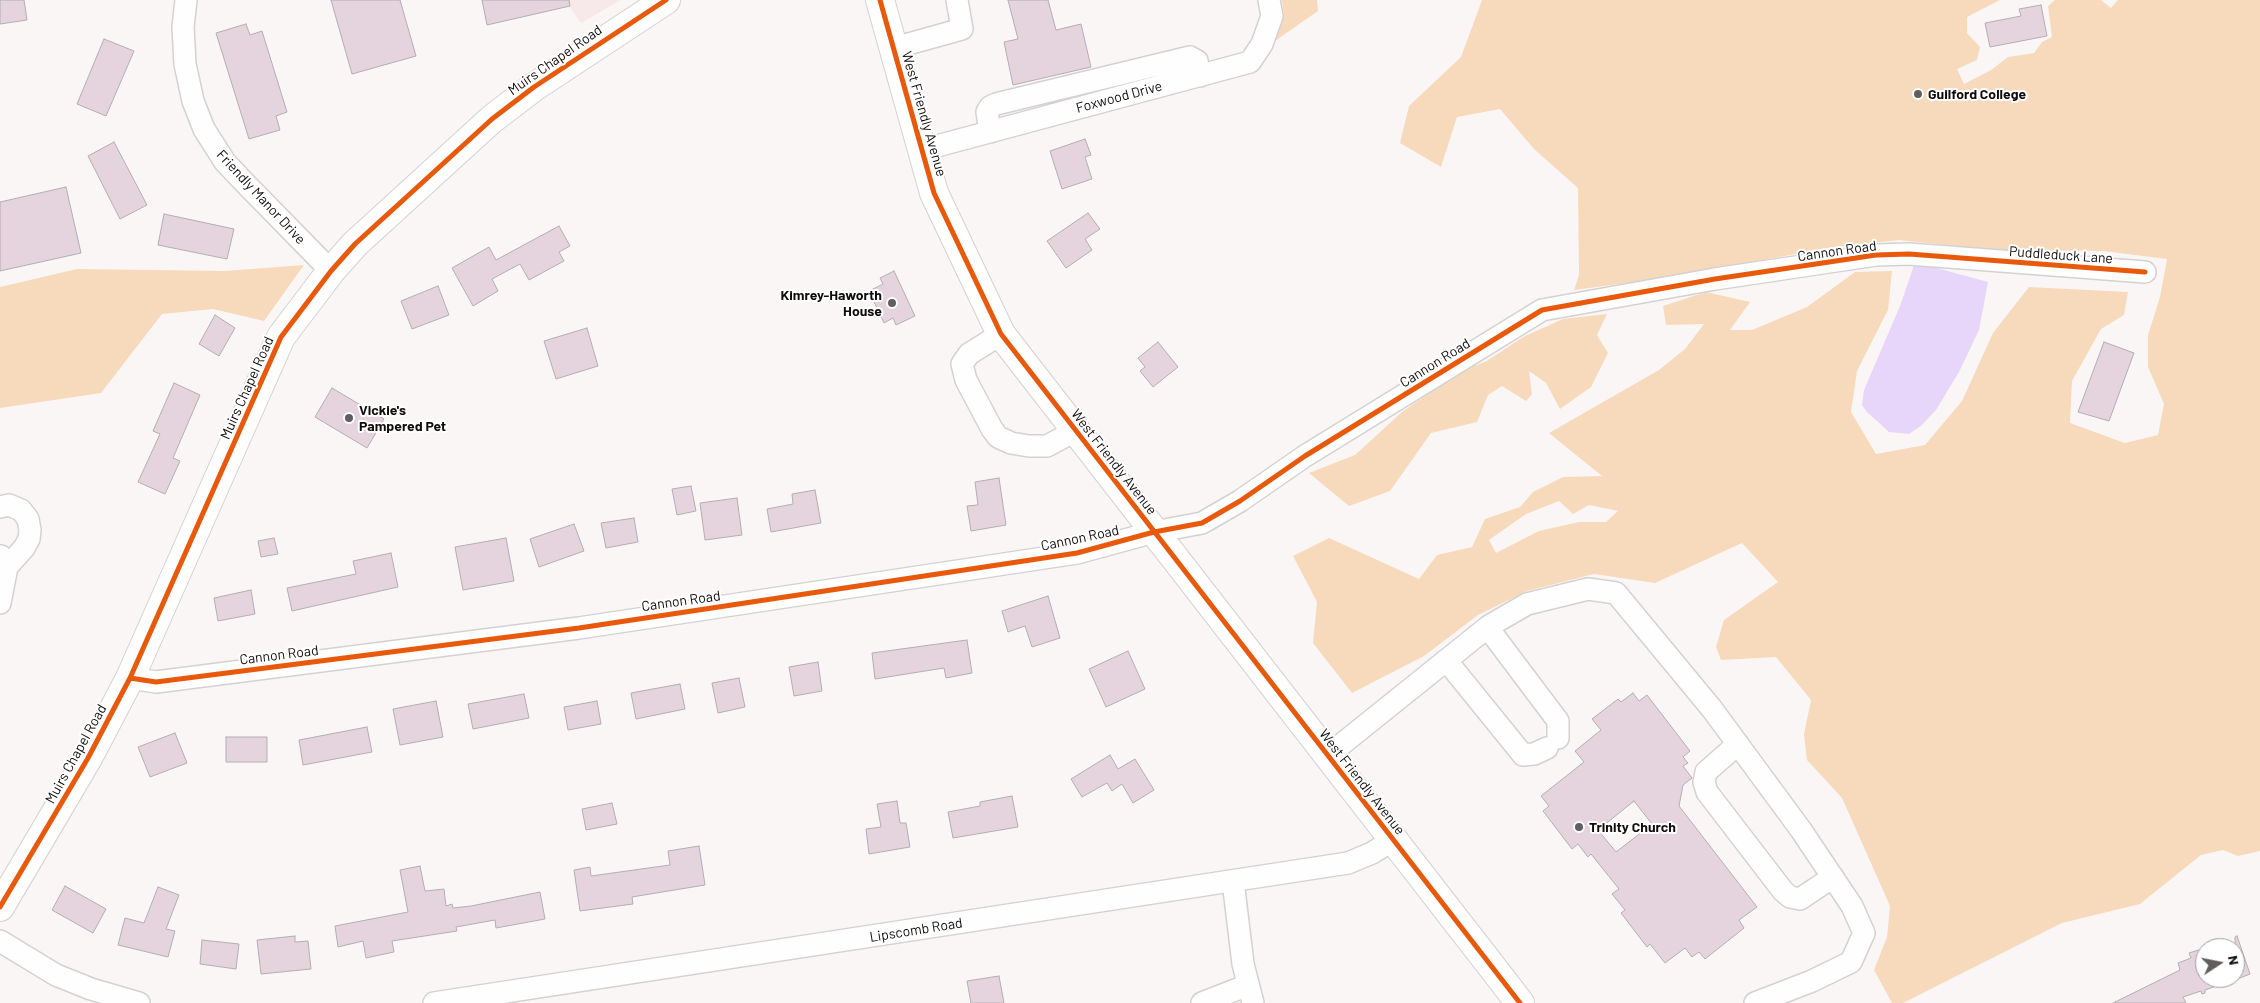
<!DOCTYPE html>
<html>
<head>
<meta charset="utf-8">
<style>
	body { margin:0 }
	#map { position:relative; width:2260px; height:1003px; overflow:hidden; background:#fbf6f6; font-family:Barlow,sans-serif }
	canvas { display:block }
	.north { position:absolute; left:2195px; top:938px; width:50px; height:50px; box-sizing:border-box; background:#fff; border:1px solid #9f9e9e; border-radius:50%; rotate:79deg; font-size:14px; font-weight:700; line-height:20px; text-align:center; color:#100c0c }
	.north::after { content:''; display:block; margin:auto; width:18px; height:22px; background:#625e5e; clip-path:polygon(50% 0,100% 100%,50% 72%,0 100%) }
</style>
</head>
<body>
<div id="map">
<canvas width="2260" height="1003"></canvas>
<div class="north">N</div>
</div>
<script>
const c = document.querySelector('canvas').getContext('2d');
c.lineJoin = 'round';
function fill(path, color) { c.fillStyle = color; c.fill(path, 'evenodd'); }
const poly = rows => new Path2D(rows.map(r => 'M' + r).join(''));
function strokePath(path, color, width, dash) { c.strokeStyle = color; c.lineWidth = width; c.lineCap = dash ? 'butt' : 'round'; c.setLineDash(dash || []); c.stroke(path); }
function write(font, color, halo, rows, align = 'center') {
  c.font = font + ' Barlow,sans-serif'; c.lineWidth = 4; c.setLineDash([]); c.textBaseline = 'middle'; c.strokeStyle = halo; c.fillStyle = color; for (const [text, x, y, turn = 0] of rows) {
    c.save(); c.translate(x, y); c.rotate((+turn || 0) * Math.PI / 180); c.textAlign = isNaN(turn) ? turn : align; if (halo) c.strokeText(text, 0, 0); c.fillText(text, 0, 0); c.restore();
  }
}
const built = poly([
	[565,0,621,0,581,23]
]);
const green = poly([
	[1282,0,1317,0,1318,11,1275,41,1284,16],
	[1482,0,2000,0,1967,17,1967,33,1980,47,1977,60,1957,69,1964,84,1991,70,2008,57,2034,53,2042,42,2052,37,2048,6,2055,0,2101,0,2111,8,2118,0,2260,0,2260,851,2238,856,2223,850,2201,855,2140,904,2062,923,1903,1003,1892,1003,1874,970,1887,937,1890,906,1842,798,1807,760,1804,734,1811,700,1776,657,1721,660,1716,647,1724,620,1778,582,1742,543,1655,583,1594,574,1527,591,1478,615,1424,656,1352,693,1313,643,1317,602,1293,556,1329,538,1419,579,1437,555,1472,547,1485,519,1520,507,1533,492,1563,477,1602,476,1549,433,1659,370,1685,349,1704,324,1666,325,1663,306,1706,292,1750,302,1730,330,1752,330,1807,307,1855,272,1892,271,1888,310,1857,371,1851,412,1876,454,1925,445,1962,401,1993,333,2029,287,2128,292,2124,315,2101,329,2072,381,2070,423,2125,443,2158,435,2164,404,2148,367,2148,335,2160,297,2167,259,2103,251,1995,250,1899,240,1827,248,1679,276,1574,290,1579,275,1578,188,1534,149,1500,109,1457,117,1441,167,1400,143,1409,106,1461,57],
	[1559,501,1573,514,1589,505,1618,511,1606,522,1579,522,1539,531,1496,553,1489,540,1526,514],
	[304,265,264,321,213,309,162,314,101,393,0,408,0,287,77,269,225,271],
	[1607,314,1597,335,1608,353,1591,387,1560,409,1546,383,1529,371,1532,394,1526,401,1502,386,1488,395,1477,422,1431,433,1390,491,1349,506,1309,473,1355,455,1402,412,1461,371,1487,361,1523,337,1563,319]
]);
const water = poly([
	[1915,262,1988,282,1979,330,1959,372,1936,410,1922,425,1909,434,1889,432,1867,412,1862,405,1864,390,1900,306]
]);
const building = poly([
	[0,0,24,0,27,20,0,24,0,0],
	[331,0,400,0,416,56,352,74,331,0],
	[482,0,569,0,570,6,487,25,482,0],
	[1008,0,1048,0,1056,30,1081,24,1091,67,1013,85,1004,42,1018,39,1008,0],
	[2041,5,2047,36,1990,47,1985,23,2021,16,2019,9,2041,5],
	[246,24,250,35,262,31,287,112,276,116,280,130,249,139,216,33,246,24],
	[104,39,134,51,106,116,77,104,104,39],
	[1085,139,1091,155,1085,157,1092,179,1062,189,1050,151,1085,139],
	[114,142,147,205,120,219,88,156,114,142],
	[66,187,81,253,0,271,0,202,66,187],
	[1088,213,1100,229,1085,239,1092,250,1066,268,1047,241,1088,213],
	[164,214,234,229,227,259,158,245,164,214],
	[559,226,570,246,559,252,564,261,529,280,520,264,492,279,498,291,473,306,452,268,489,247,496,260,559,226],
	[894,271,915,316,896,325,893,318,884,323,869,291,883,284,880,278,894,271],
	[438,286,449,315,412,329,401,301,438,286],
	[215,315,235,328,219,356,199,344,215,315],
	[587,328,598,366,556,379,544,341,587,328],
	[1158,342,1178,367,1153,387,1140,371,1145,367,1138,358,1158,342],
	[2104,342,2134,353,2109,421,2078,412,2104,342],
	[174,383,200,395,173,458,180,461,165,494,138,482,160,434,153,431,174,383],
	[332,388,384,419,367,448,315,417,332,388],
	[999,478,1006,525,971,531,967,506,978,505,975,482,999,478],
	[691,486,696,511,677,515,672,489,691,486],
	[815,490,821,523,771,532,767,509,793,504,792,494,815,490],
	[737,498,742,535,705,540,700,503,737,498],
	[634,518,638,542,606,548,601,523,634,518],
	[574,524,584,551,539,567,530,539,574,524],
	[274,538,278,554,261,557,258,541,274,538],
	[506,538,514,581,463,590,455,547,506,538],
	[391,553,398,587,292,611,287,588,356,574,353,561,391,553],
	[251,590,255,614,218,621,214,598,251,590],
	[1048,596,1060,638,1032,647,1025,626,1008,632,1002,611,1048,596],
	[967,640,972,673,946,678,944,668,875,679,872,653,967,640],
	[1128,651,1145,689,1106,707,1089,669,1128,651],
	[818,662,822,691,794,696,789,667,818,662],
	[739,678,745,707,718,713,712,683,739,678],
	[680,684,685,709,636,719,631,693,680,684],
	[1633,693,1639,701,1647,695,1690,751,1683,757,1688,763,1683,766,1692,778,1683,785,1679,806,1757,907,1739,920,1744,928,1705,959,1699,952,1692,957,1685,948,1665,963,1650,944,1647,947,1621,913,1625,910,1612,894,1619,889,1591,854,1588,857,1578,844,1572,849,1543,811,1549,806,1541,796,1584,762,1575,751,1601,730,1592,719,1618,699,1621,702,1633,693],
	[1634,801,1652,824,1616,852,1598,830,1634,801],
	[524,694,529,718,473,729,468,704,524,694],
	[436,701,443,737,400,745,393,709,436,701],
	[597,701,601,724,568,730,564,707,597,701],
	[367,727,372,752,303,765,299,740,367,727],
	[175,733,187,763,150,777,138,747,175,733],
	[226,737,267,737,267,762,226,762,226,737],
	[1110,755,1118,769,1135,759,1154,790,1133,803,1122,784,1112,791,1107,783,1082,797,1071,779,1110,755],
	[1012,796,1018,827,953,838,948,812,980,806,980,802,1012,796],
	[897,801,900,823,906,823,910,847,869,854,866,829,881,827,877,804,897,801],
	[612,803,617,824,586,830,582,809,612,803],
	[699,846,705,885,632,897,633,904,580,911,574,870,590,867,591,876,670,865,668,851,699,846],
	[420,866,425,891,444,889,446,906,452,904,453,908,471,906,540,892,545,919,496,928,495,920,456,927,457,931,392,941,394,952,366,958,363,941,338,947,335,926,408,912,400,870,420,866],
	[65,886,106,909,93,933,52,910,65,886],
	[158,887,179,895,166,929,175,931,168,957,118,945,125,918,144,923,158,887],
	[295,936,295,942,308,941,311,969,261,974,257,940,295,936],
	[2237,936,2250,974,2235,980,2235,937,2237,936],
	[202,940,239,944,236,969,200,964,202,940],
	[2205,948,2205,978,2233,978,2233,980,2205,990,2205,993,2202,994,2201,991,2183,997,2186,1003,2113,1003,2180,970,2178,963,2191,958,2189,953,2205,948],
	[999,976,1004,1003,971,1003,967,981,999,976]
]);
const minor = poly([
	[186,0,183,27,185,64,193,101,204,129,225,162,243,181,331,271],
	[894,48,962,29,957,0],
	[990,132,987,112,990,107,996,104,1190,57,1197,61,1200,76],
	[922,150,1250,62,1262,44,1272,16,1269,0],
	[1001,334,969,354,962,364,966,380,992,429,998,437,1011,443,1029,446,1047,446,1075,431],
	[0,507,9,505,21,510,28,519,30,530,29,539,24,548,7,567],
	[0,603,7,567,1,556],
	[1488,628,1558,721,1558,738],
	[1446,660,1523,755,1534,754,1547,748],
	[130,678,156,682,579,628,1077,553,1154,532,1202,523,1240,501,1305,456,1542,310,1715,279,1876,255,1909,254,2145,272],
	[1738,744,1706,772,1704,782,1707,792,1783,891,1790,897,1800,899,1833,877],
	[1327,756,1489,626,1527,604,1588,589,1616,593,1712,709,1801,830,1852,906,1864,933,1851,962,1812,981,1755,1003],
	[1233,881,1243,964,1253,1003],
	[0,941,56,975,91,989,139,1003],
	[434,1003,1348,863,1372,853,1393,840],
	[1202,1003,1248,985]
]);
const major = poly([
	[880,0,934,193,1001,334,1520,1003],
	[0,907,88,758,130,678,281,337,331,271,355,244,492,119,534,87,666,0]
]);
const cycleway = poly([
	[880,0,934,193,1001,334,1520,1003],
	[130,678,156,682,579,628,1077,553,1154,532,1202,523,1240,501,1305,456,1542,310,1715,279,1876,255,1909,254,2145,272],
	[0,907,88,758,130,678,281,337,331,271,355,244,492,119,534,87,666,0]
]);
const markers = [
	[1918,94,5,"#625e5e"],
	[892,303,5,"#625e5e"],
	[349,418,5,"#625e5e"],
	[1579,827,5,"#625e5e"]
];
const streetNames = [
	["Muirs Chapel Road",555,60,-35],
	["Foxwood Drive",1119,97,-15],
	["West Friendly Avenue",924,114,74],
	["Friendly Manor Drive",261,197,47],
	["Cannon Road",1837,251,-8],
	["Puddleduck Lane",2061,255,4],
	["Cannon Road",1435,363,-32],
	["Muirs Chapel Road",247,388,-66],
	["West Friendly Avenue",1114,462,52],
	["Cannon Road",1080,538,-12],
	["Cannon Road",681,601,-8],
	["Cannon Road",279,655,-7],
	["Muirs Chapel Road",76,754,-61],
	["West Friendly Avenue",1362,782,52],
	["Lipscomb Road",916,930,-9]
];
const poiNames = [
	["Guilford College",1928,94],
	["Kimrey-Haworth",882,295,"right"],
	["House",882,311,"right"],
	["Vickie's",359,410],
	["Pampered Pet",359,426],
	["Trinity Church",1589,827]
];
fill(built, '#f7e9ea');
fill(green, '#f6dabb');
fill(water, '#e7d6fa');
fill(building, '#e5d3de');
strokePath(building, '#b2aeb0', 1);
strokePath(minor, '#d5d1d1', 24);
strokePath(major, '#d5d1d1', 30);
strokePath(minor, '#fefefe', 21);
strokePath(major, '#fefefe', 28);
strokePath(cycleway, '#e8590c', 5);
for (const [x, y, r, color] of markers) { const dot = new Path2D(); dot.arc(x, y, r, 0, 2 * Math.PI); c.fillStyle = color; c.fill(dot); strokePath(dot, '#fff', 2); }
write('14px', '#100c0c', '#fff', streetNames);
write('bold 14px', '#100c0c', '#fff', poiNames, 'left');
</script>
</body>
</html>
